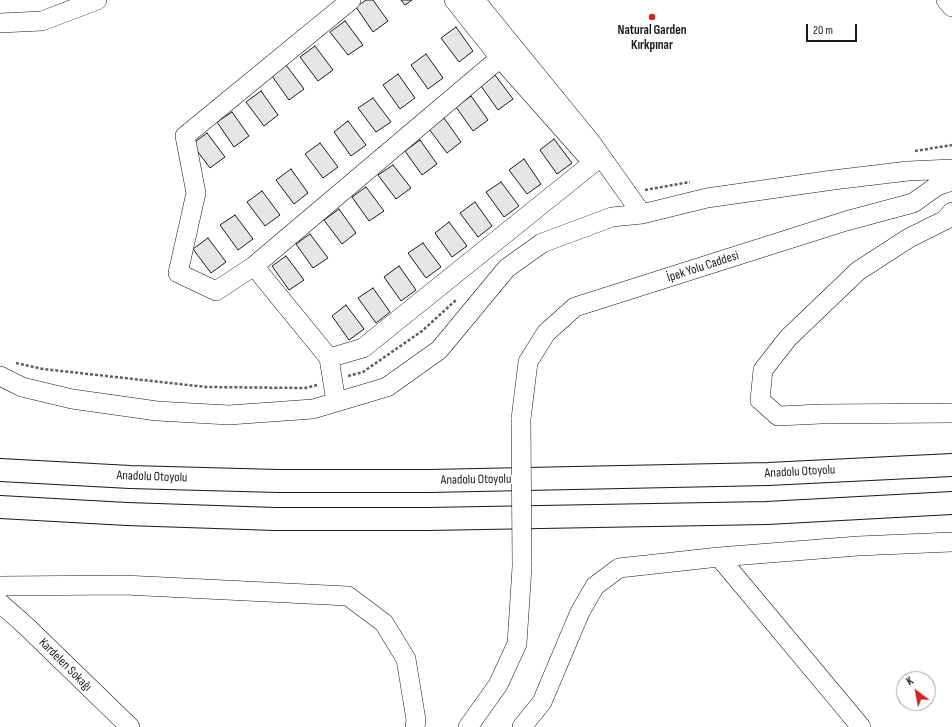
<!DOCTYPE html>
<html>
<head>
<meta charset="utf-8">
<style>
	body { margin:0 }
	#map { position:relative; width:952px; height:727px; overflow:hidden; background:#fff; font-family:"Sofia Sans Condensed",sans-serif }
	canvas { display:block }
	.north { position:absolute; left:896px; top:671px; width:40px; height:40px; box-sizing:border-box; background:#fff; border:1px solid #a3a3a3; border-radius:50%; rotate:328deg; font-size:11px; font-weight:700; line-height:16px; text-align:center; color:#1a1a1a }
	.north::after { content:''; display:block; margin:auto; width:14px; height:18px; background:#c62828; clip-path:polygon(50% 0,100% 100%,50% 72%,0 100%) }
	.scale { position:absolute; left:806px; top:24px; width:51px; height:18px; box-sizing:border-box; border:2px solid #1a1a1a; border-top:0; padding-left:5px; font-size:12px; line-height:14px; white-space:nowrap; color:#1a1a1a; -webkit-text-stroke:3px #fff; paint-order:stroke }
</style>
</head>
<body>
<div id="map">
<canvas width="952" height="727"></canvas>
<div class="north">K</div>
<div class="scale">20 m</div>
</div>
<script>
const c = document.querySelector('canvas').getContext('2d');
c.lineJoin = 'round';
function fill(path, color) { c.fillStyle = color; c.fill(path, 'evenodd'); }
const poly = rows => new Path2D(rows.map(r => 'M' + r).join(''));
function strokePath(path, color, width, dash) { c.strokeStyle = color; c.lineWidth = width; c.lineCap = dash ? 'butt' : 'round'; c.setLineDash(dash || []); c.stroke(path); }
function write(font, color, halo, rows, align = 'center') {
  c.font = font + ' "Sofia Sans Condensed",sans-serif'; c.lineWidth = 3; c.setLineDash([]); c.textBaseline = 'middle'; c.strokeStyle = halo; c.fillStyle = color; for (const [text, x, y, turn = 0] of rows) {
    c.save(); c.translate(x, y); c.rotate((+turn || 0) * Math.PI / 180); c.textAlign = isNaN(turn) ? turn : align; if (halo) c.strokeText(text, 0, 0); c.fillText(text, 0, 0); c.restore();
  }
}
const building = poly([
	[366,0,373,0,388,21,373,32,356,7,366,0],
	[401,0,412,0,405,5,401,0],
	[345,21,363,45,348,55,330,32,345,21],
	[456,27,473,51,459,62,441,38,456,27],
	[315,46,333,70,318,81,300,57,315,46],
	[426,54,443,78,428,89,411,65,426,54],
	[286,65,304,89,289,100,272,76,286,65],
	[398,74,415,98,400,109,383,85,398,74],
	[495,75,513,99,498,110,481,86,495,75],
	[261,91,278,115,264,126,246,102,261,91],
	[471,96,488,120,473,131,456,107,471,96],
	[373,98,391,122,376,132,358,108,373,98],
	[232,112,249,136,234,147,217,122,232,112],
	[444,118,461,142,447,153,429,129,444,118],
	[348,121,366,145,351,156,334,132,348,121],
	[207,133,225,157,210,168,192,144,207,133],
	[554,139,572,163,557,174,540,150,554,139],
	[420,140,437,164,422,175,405,151,420,140],
	[320,143,338,167,323,178,305,154,320,143],
	[524,159,541,184,527,194,509,170,524,159],
	[393,165,411,188,396,199,378,175,393,165],
	[291,169,308,193,294,204,276,180,291,169],
	[501,182,519,206,504,217,486,192,501,182],
	[366,187,384,211,369,221,352,197,366,187],
	[262,191,280,215,265,226,247,202,262,191],
	[475,202,492,226,478,237,460,213,475,202],
	[339,209,356,233,342,244,324,220,339,209],
	[235,215,253,239,238,250,220,225,235,215],
	[449,222,467,246,452,257,435,233,449,222],
	[310,234,328,258,313,268,296,244,310,234],
	[208,238,226,262,211,273,193,249,208,238],
	[423,243,441,267,426,278,408,253,423,243],
	[286,256,304,280,289,290,272,266,286,256],
	[399,266,416,290,401,301,384,277,399,266],
	[373,288,390,312,376,323,358,298,373,288],
	[346,305,364,329,349,340,332,316,346,305]
]);
const path = poly([
	[915,151,952,145],
	[645,190,690,182],
	[16,363,43,369,206,387,305,388,317,385],
	[348,376,363,372,422,331,456,300]
]);
const minor = poly([
	[454,0,500,58],
	[475,0,590,141,642,214],
	[946,0,952,7],
	[0,23,42,21,97,0],
	[952,212,945,220,909,238,858,271,788,338,763,370,760,400,778,416,821,414,952,413],
	[254,266,216,291,178,273,196,193,185,136,351,0],
	[329,358,363,348,593,163,500,58,254,266,329,358,336,402],
	[0,376,22,387,72,399,157,411,229,415,313,409,387,387,439,350,507,268,542,243,612,217,642,214,707,198,833,180,908,171,952,169],
	[521,419,528,362,546,333,575,307,846,221,913,203,937,186,952,181],
	[719,557,861,727],
	[0,586,124,585,348,596,384,623,406,659,416,720,415,727],
	[0,603,26,626,130,727],
	[468,727,498,685,517,644,522,567],
	[522,727,542,702,580,612,595,586,619,568,719,557,858,546,952,542]
]);
const highway = poly([
	[0,470,130,477,278,481,429,481,768,474,952,465],
	[0,507,127,514,275,519,427,519,767,513,952,503]
]);
const minorBridge = poly([
	[521,419,522,567]
]);
const markers = [
	[652,17,4,"#c62828"]
];
const poiNames = [
	["Natural Garden",652,31],
	["Kırkpınar",652,46]
];
const streetNames = [
	["İpek Yolu Caddesi",703,267,-18],
	["Anadolu Otoyolu",800,472,-3],
	["Anadolu Otoyolu",152,477,2],
	["Anadolu Otoyolu",476,480,-1],
	["Kardelen Sokağı",65,665,45]
];
fill(building, '#e6e6e6');
strokePath(building, '#1a1a1a', 1);
strokePath(minor, '#1a1a1a', 20);
strokePath(highway, '#1a1a1a', 24);
strokePath(path, '#5f5f5f', 2.5, [3, 2]);
strokePath(minor, '#fff', 19);
strokePath(highway, '#fff', 22);
strokePath(minorBridge, '#1a1a1a', 20, []);
strokePath(minorBridge, '#fff', 19);
for (const [x, y, r, color] of markers) { const dot = new Path2D(); dot.arc(x, y, r, 0, 2 * Math.PI); c.fillStyle = color; c.fill(dot); strokePath(dot, '#fff', 1.5); }
write('bold 13px', '#1a1a1a', '#fff', poiNames);
write('13px', '#1a1a1a', '#fff', streetNames);
</script>
</body>
</html>
